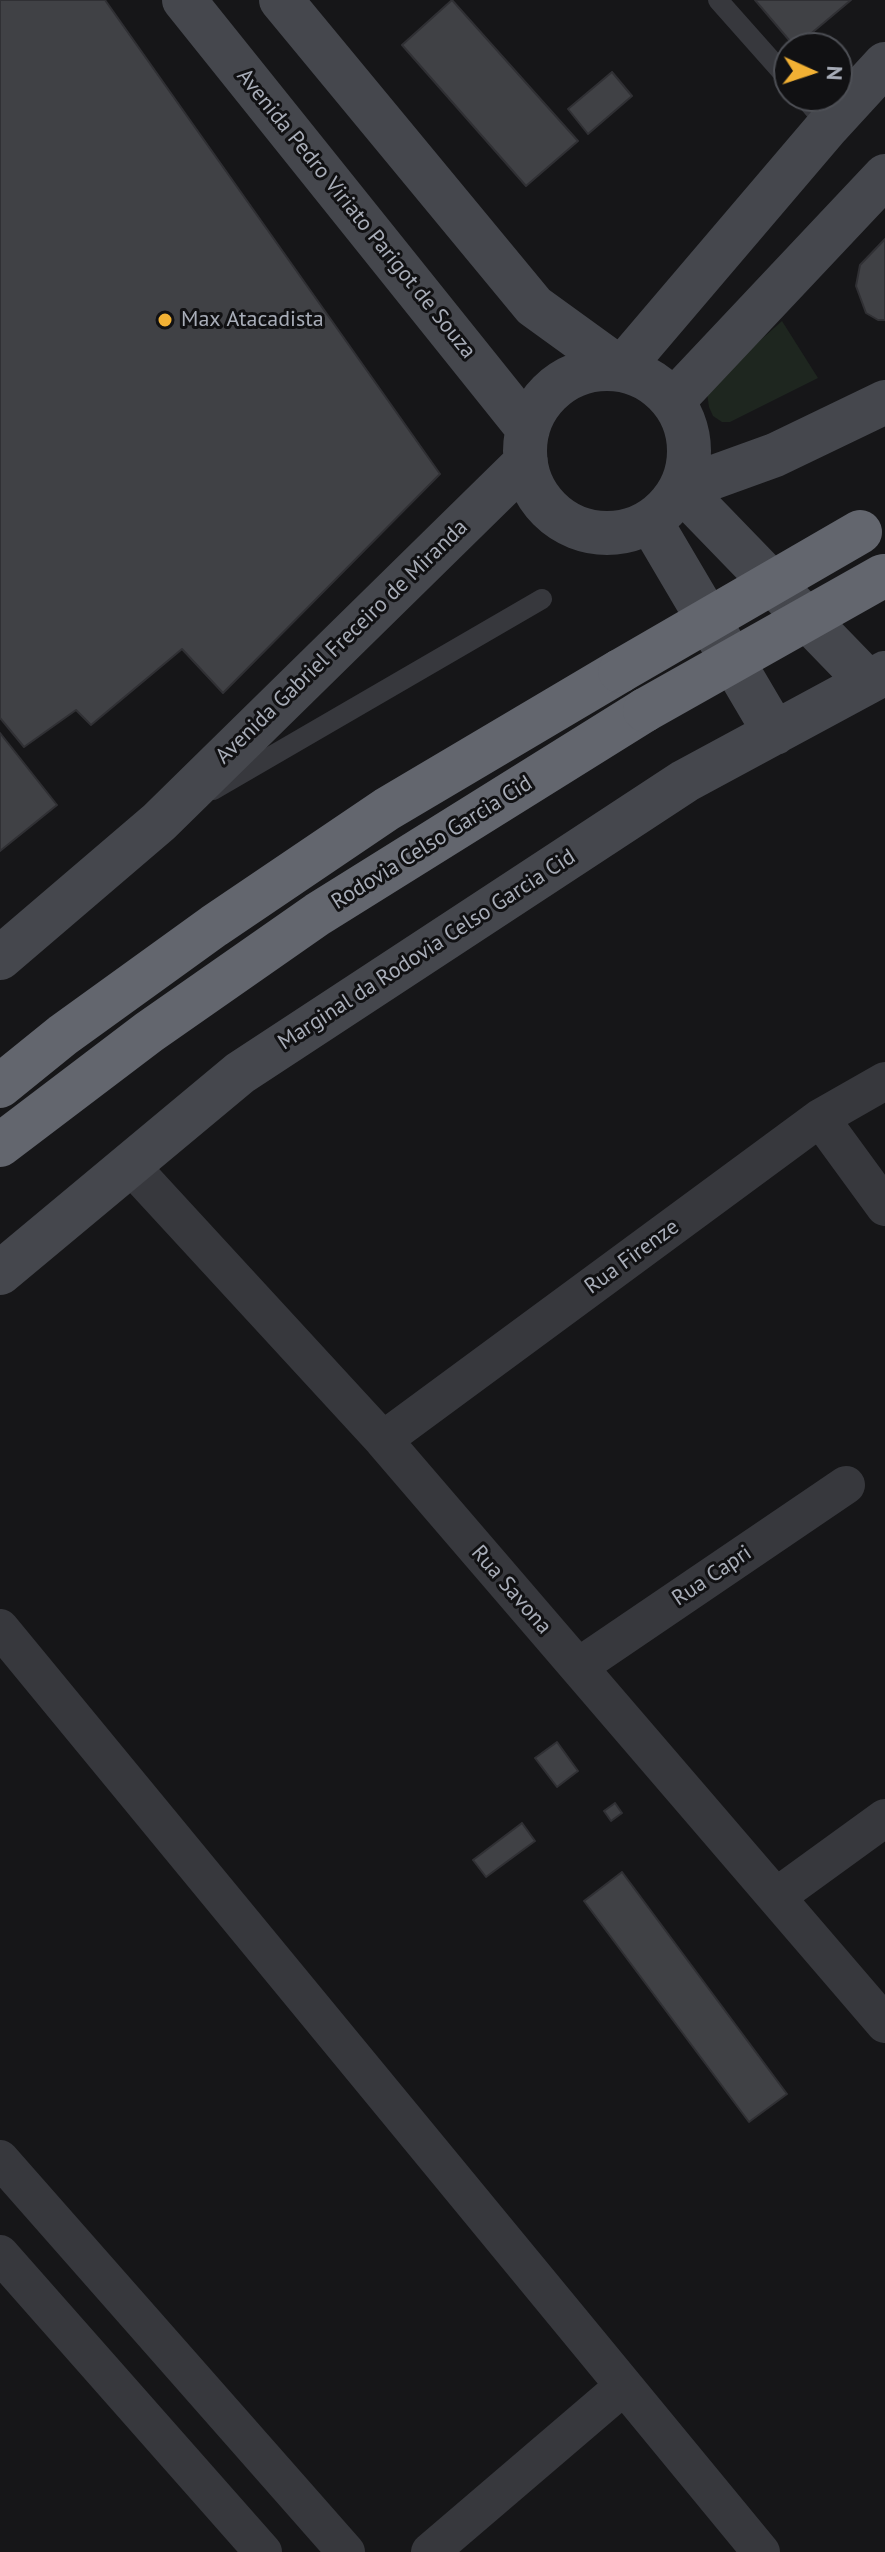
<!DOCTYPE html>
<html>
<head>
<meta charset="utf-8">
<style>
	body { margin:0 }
	#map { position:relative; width:885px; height:2552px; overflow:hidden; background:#161618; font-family:"PT Sans",sans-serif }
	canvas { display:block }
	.north { position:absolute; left:773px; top:32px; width:80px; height:80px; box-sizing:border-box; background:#111113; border:2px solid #4d4f55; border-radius:50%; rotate:93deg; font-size:22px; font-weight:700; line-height:32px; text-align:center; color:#a8adb8 }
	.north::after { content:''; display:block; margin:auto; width:28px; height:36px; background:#f2b134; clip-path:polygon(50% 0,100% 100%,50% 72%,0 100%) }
</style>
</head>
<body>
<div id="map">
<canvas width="885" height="2552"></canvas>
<div class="north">N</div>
</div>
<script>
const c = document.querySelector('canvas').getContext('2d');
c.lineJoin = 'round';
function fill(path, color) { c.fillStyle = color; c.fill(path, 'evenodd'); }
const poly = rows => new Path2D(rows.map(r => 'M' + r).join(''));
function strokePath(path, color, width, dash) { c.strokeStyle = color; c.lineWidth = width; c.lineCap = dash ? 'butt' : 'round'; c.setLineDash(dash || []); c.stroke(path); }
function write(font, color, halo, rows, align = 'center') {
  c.font = font + ' "PT Sans",sans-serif'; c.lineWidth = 6; c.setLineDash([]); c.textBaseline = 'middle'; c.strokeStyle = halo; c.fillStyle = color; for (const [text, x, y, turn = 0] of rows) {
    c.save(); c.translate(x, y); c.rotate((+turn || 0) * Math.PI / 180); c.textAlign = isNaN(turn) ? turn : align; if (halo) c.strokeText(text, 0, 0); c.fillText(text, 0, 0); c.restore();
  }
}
const green = poly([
	[782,321,818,378,730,422,722,422,713,416,709,407,707,393,713,382]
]);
const building = poly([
	[0,0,105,0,440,474,223,693,182,649,91,725,76,710,24,747,0,718,0,0],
	[452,0,578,141,526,186,402,45,452,0],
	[755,0,851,0,795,47,755,0],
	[612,72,632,96,588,134,568,109,612,72],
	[885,239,885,320,878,320,866,313,856,286,860,265,885,239],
	[0,733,57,805,0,851,0,733],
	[557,1742,578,1771,557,1787,535,1758,557,1742],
	[615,1803,622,1813,611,1821,604,1811,615,1803],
	[522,1823,535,1841,486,1877,473,1860,522,1823],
	[622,1872,787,2094,749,2122,584,1901,622,1872]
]);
const lane = poly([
	[718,0,789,80],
	[803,96,828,126],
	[213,790,542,599]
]);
const street = poly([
	[820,1118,885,1207],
	[128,1163,383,1440,885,2024],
	[383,1440,820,1118,885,1081],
	[0,1628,761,2552],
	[578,1667,846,1485],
	[776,1897,885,1818],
	[0,2159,346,2552],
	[0,2254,263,2552],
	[430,2552,624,2386]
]);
const secondary = poly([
	[184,0,528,429],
	[281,0,534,306,621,369,828,126,885,64],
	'525 451a82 82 0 1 1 164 0a82 82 0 1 1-164 0Z',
	[673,401,885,176],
	[650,521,775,733],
	[868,682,681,489,775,455,885,402],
	[0,958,159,822,526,462],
	[0,1273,240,1073,685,781,885,673]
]);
const highway = poly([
	[0,1086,63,1035,214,926,387,809,620,671],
	[0,1145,149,1032,318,914,645,710]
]);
const highwayBridge = poly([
	[620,671,860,532],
	[645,710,883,576]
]);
const markers = [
	[165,320,8,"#f2b134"]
];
const streetNames = [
	["Avenida Pedro Viriato Parigot de Souza",356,214,51],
	["Avenida Gabriel Freceiro de Miranda",342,642,-44],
	["Rodovia Celso Garcia Cid",432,843,-32],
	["Marginal da Rodovia Celso Garcia Cid",427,950,-33],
	["Rua Firenze",632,1257,-36],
	["Rua Capri",712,1576,-34],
	["Rua Savona",511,1590,49]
];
const poiNames = [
	["Max Atacadista",181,320]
];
fill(green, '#1e261f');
fill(building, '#404145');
strokePath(building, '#303034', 2);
strokePath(lane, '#37383d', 20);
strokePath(street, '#37383d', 38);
strokePath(secondary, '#45474d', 44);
strokePath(highway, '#63666e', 44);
strokePath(highwayBridge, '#63666e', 44);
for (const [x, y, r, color] of markers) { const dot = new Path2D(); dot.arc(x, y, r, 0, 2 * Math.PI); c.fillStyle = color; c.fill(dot); strokePath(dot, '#111113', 3); }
write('22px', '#a8adb8', '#111113', streetNames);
write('22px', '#a8adb8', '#111113', poiNames, 'left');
</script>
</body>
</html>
